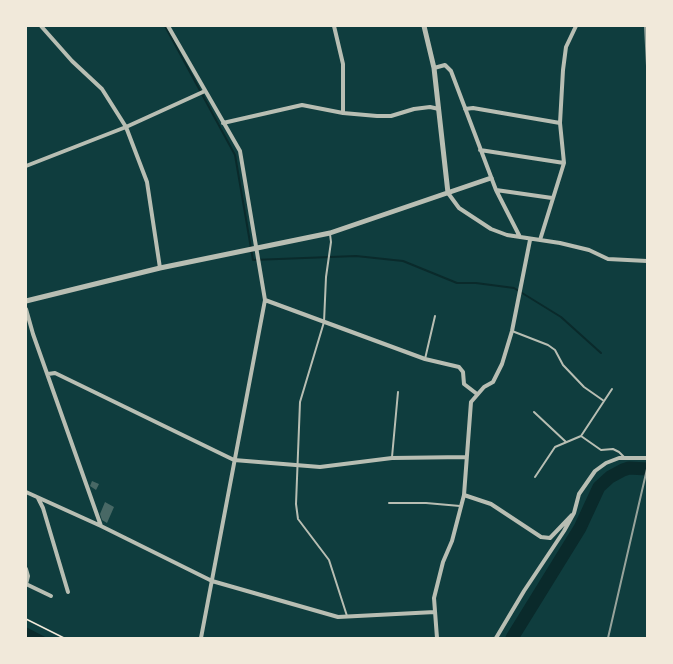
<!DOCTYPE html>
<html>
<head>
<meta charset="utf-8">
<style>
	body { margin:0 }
	#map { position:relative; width:673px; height:664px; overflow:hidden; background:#0f3d3e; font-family:"Asap Condensed",sans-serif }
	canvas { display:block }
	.frame { position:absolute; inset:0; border:27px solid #f1e9da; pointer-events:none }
</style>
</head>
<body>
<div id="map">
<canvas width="673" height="664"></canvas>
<div class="frame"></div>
</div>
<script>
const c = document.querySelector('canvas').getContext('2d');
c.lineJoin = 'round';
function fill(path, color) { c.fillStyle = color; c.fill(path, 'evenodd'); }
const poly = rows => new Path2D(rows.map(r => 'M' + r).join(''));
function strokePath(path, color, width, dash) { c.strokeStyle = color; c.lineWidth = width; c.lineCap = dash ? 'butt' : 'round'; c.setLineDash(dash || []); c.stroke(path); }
const water = poly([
	[26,627,47,638,26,638]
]);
const stream = poly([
	[165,26,235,155,253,260,356,256,403,261,457,283,476,283,514,288,561,317,601,353]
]);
const river = poly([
	[512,638,580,528,599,487,610,477,623,470,629,468,647,469]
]);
const building = poly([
	[92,481,99,484,96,490,90,486],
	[105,502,114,507,107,523,102,520,100,514]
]);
const path = poly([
	[26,619,64,638]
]);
const service = poly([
	[330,234,331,242,326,277,324,322,300,402,296,504,298,519,329,560,347,616],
	[512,331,548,345,555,350,563,365,584,387,604,401],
	[425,359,435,316],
	[534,412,566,442],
	[581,436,601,450,613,449,619,452,624,457],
	[392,457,398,392],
	[535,477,555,447,581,436,612,389],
	[389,503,426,503,460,506]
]);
const minor = poly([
	[41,26,72,61,102,89,126,127,147,182,160,268],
	[168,26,240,151,265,300,201,638],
	[334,26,343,64,343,113],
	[434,68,445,65,451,71,496,190,520,237],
	[465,109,473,108,560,123],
	[223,123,302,105,343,113,377,116,391,116,414,109,430,107,439,109],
	[480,150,564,163],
	[26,166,126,127,205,91],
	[496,190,552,198],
	[448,193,459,208,491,229,507,235,560,243,589,250,608,259,647,261],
	[540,240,564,163,560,123,563,70,566,47,576,26],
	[265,300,425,359,459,367,463,372,464,384,477,394],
	[26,309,33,334,101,526,212,581,338,617,435,612],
	[48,374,55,373,234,460,320,467,392,458,466,457],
	[26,492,101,526],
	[464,495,491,504,541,537,550,538,572,515],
	[38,498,43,508,68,592],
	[26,569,28,576,26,584],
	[26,584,51,596],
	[437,638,434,598,443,562,452,541,464,495,471,402,484,387,493,382,502,364,512,331,530,240],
	[496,638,524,591,564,531,574,513,579,494,595,471,606,463,619,458,647,458]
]);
const tertiary = poly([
	[424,26,434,68,448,193],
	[26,301,160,268,330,233,491,178]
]);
const rail = poly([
	[645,26,647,66],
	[608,638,647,469]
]);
fill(water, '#0a2a2b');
strokePath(stream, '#0a2a2b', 2);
strokePath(river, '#0a2a2b', 13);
fill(building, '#486865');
strokePath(path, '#f1e9da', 1.5);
strokePath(service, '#b8beb3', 2);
strokePath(minor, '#b8beb3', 4);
strokePath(tertiary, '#b8beb3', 5);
strokePath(rail, '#97a49c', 2);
</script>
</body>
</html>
